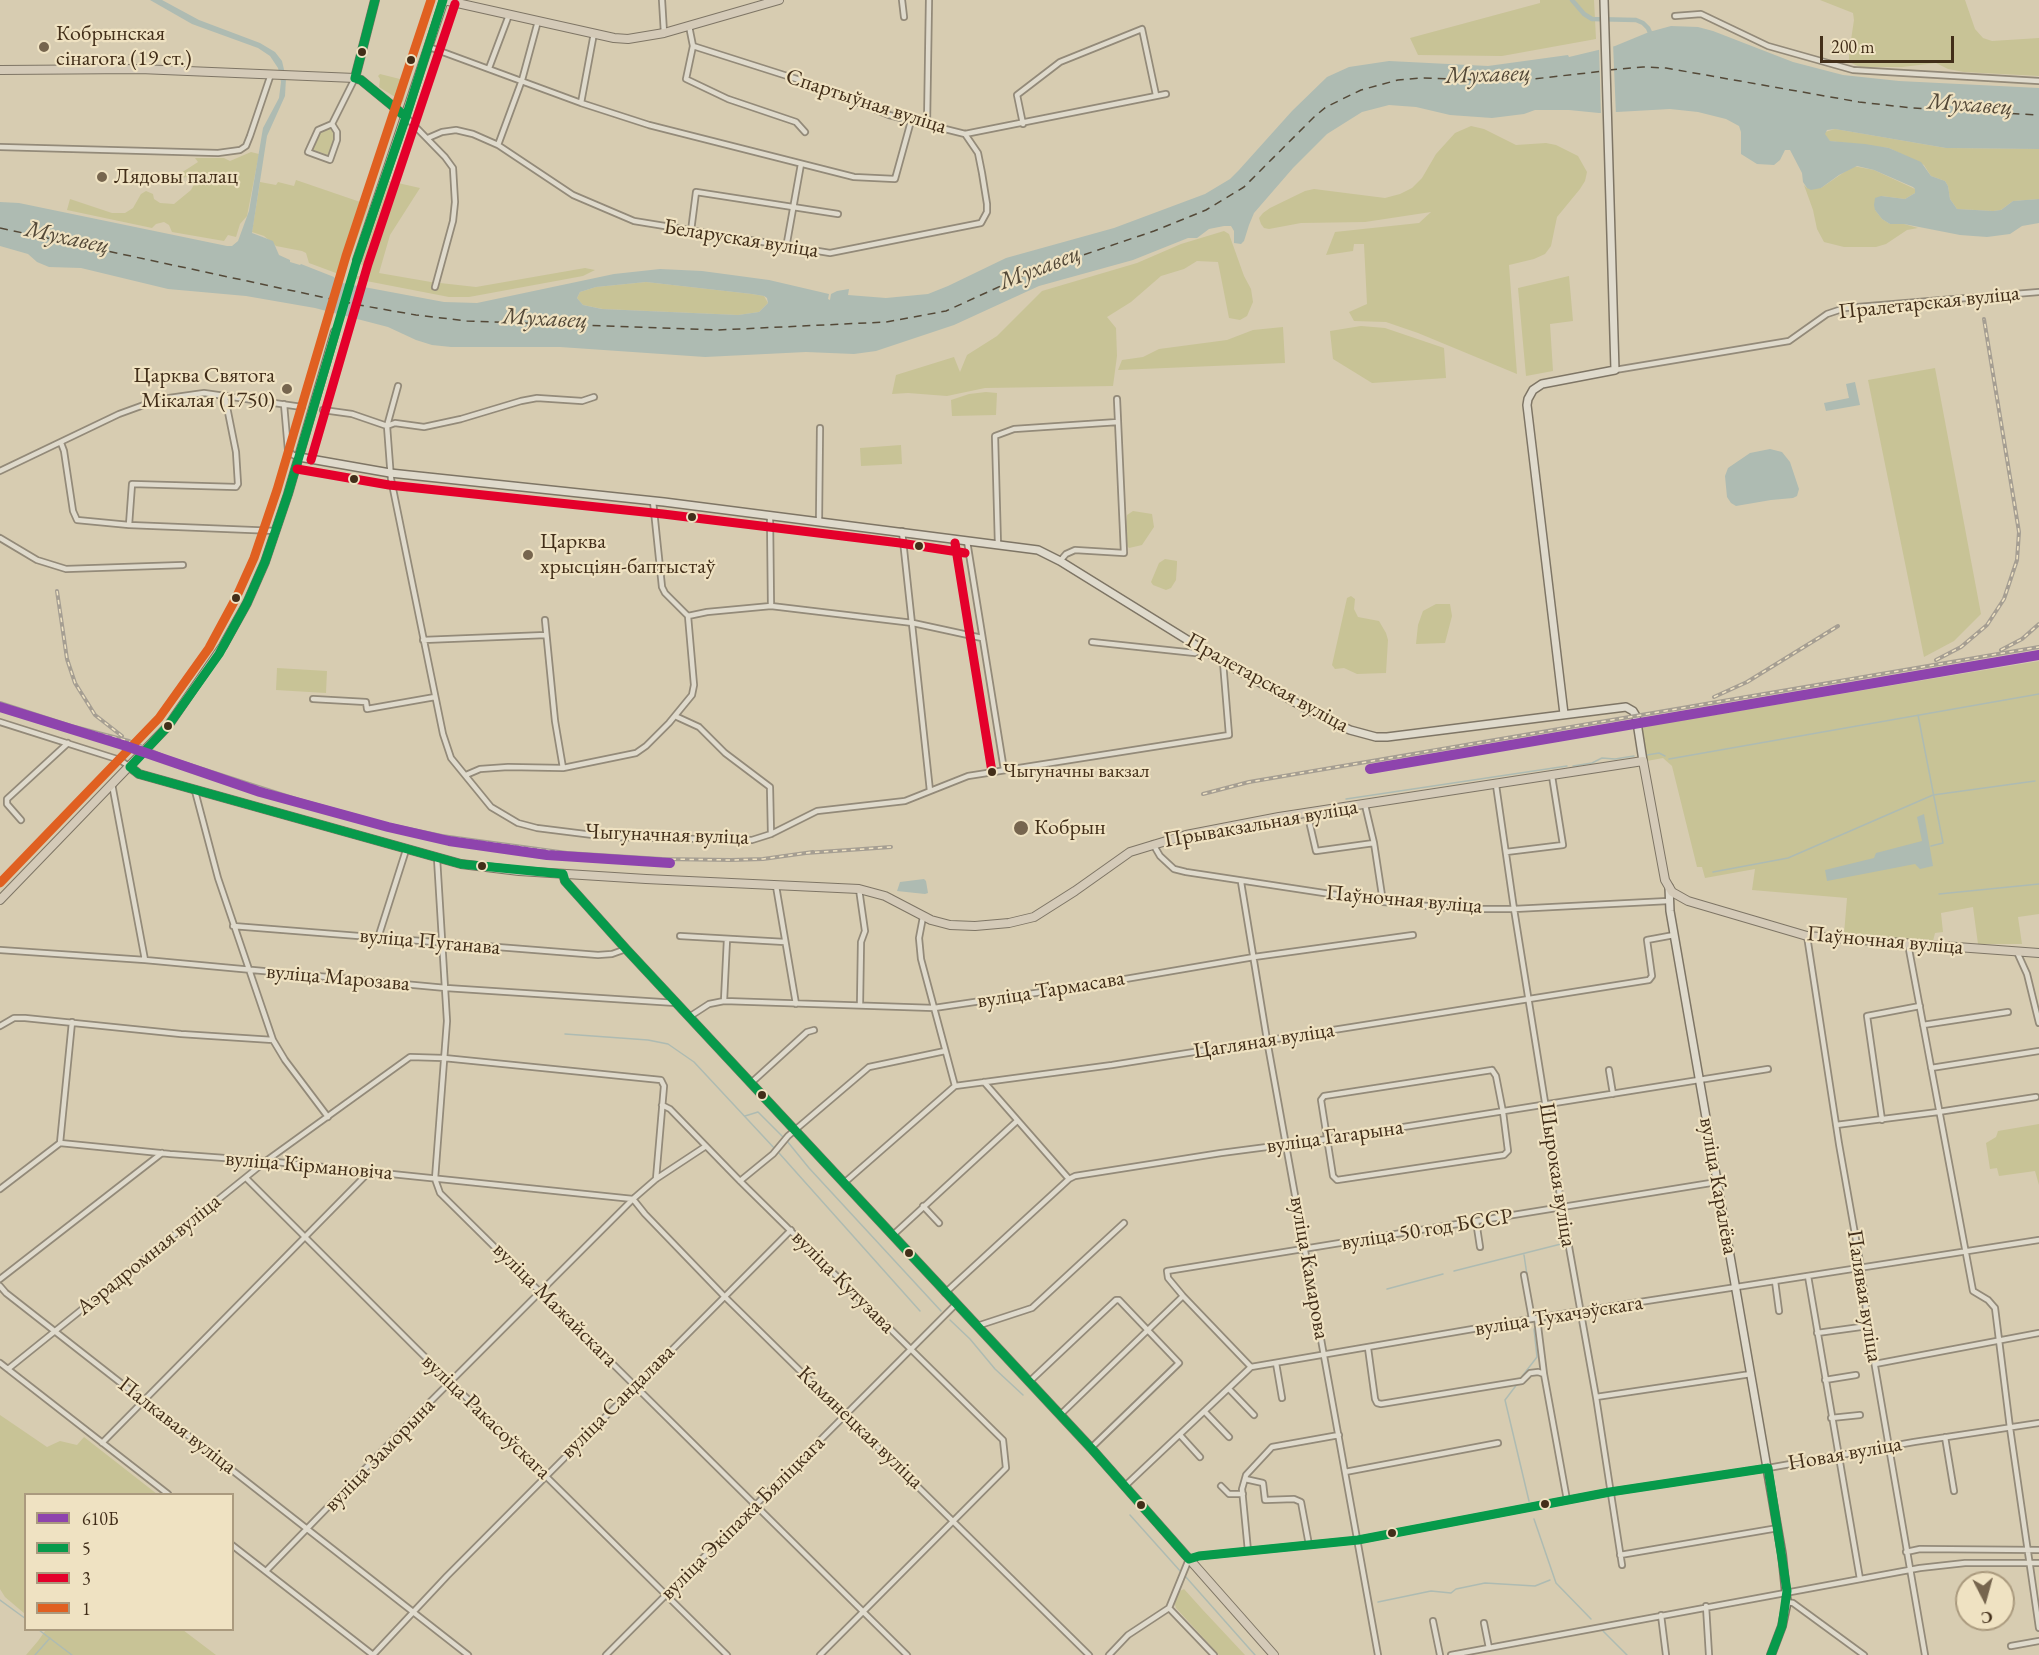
<!DOCTYPE html>
<html>
<head>
<meta charset="utf-8">
<style>
	body { margin:0 }
	#map { position:relative; width:2039px; height:1655px; overflow:hidden; background:#d7ccb1; font-family:"EB Garamond",serif }
	canvas { display:block }
	.legend { position:absolute; left:24px; top:1493px; width:210px; height:138px; box-sizing:border-box; background:#efe2c2; border:2px solid #aa9a7e; margin:0; padding:8px 10px; list-style:none; font-size:18px; color:#422e19 }
	.legend li { display:flex; align-items:center; gap:12px; height:30px }
	.legend b { width:30px; border:2px solid #aa9a7e }
	.north { position:absolute; left:1955px; top:1571px; width:60px; height:60px; box-sizing:border-box; background:#efe2c2; border:2px solid #aa9a7e; border-radius:50%; rotate:174deg; font-size:16px; font-weight:700; line-height:24px; text-align:center; color:#422e19 }
	.north::after { content:''; display:block; margin:auto; width:21px; height:27px; background:#76654e; clip-path:polygon(50% 0,100% 100%,50% 72%,0 100%) }
	.scale { position:absolute; left:1820px; top:36px; width:134px; height:27px; box-sizing:border-box; border:3px solid #422e19; border-top:0; padding-left:8px; font-size:18px; line-height:21px; white-space:nowrap; color:#422e19; -webkit-text-stroke:4px #efe2c2; paint-order:stroke }
</style>
</head>
<body>
<div id="map">
<canvas width="2039" height="1655"></canvas>
<ul class="legend">
<li><b style="height:8px;background:#8e44ad"></b>610Б</li>
<li><b style="height:8px;background:#079a4b"></b>5</li>
<li><b style="height:8px;background:#e4002b"></b>3</li>
<li><b style="height:8px;background:#e06021"></b>1</li>
</ul>
<div class="north">С</div>
<div class="scale">200 m</div>
</div>
<script>
const c = document.querySelector('canvas').getContext('2d');
c.lineJoin = 'round';
function fill(path, color) { c.fillStyle = color; c.fill(path, 'evenodd'); }
const poly = rows => new Path2D(rows.map(r => 'M' + r).join(''));
function strokePath(path, color, width, dash) { c.strokeStyle = color; c.lineWidth = width; c.lineCap = dash ? 'butt' : 'round'; c.setLineDash(dash || []); c.stroke(path); }
function write(font, color, halo, rows, align = 'center') {
  c.font = font + ' "EB Garamond",serif'; c.lineWidth = 4.5; c.setLineDash([]); c.textBaseline = 'middle'; c.strokeStyle = halo; c.fillStyle = color; for (const [text, x, y, turn = 0] of rows) {
    c.save(); c.translate(x, y); c.rotate((+turn || 0) * Math.PI / 180); c.textAlign = isNaN(turn) ? turn : align; if (halo) c.strokeText(text, 0, 0); c.fillText(text, 0, 0); c.restore();
  }
}
const green = poly([
	[1540,0,1594,0,1596,39,1502,56,1418,55,1410,38,1540,3],
	[1820,0,1965,0,1975,29,1983,38,1992,41,2039,38,2039,76,1964,72,1948,69,1936,63,1902,67,1860,67,1849,62,1849,53,1854,20,1853,13],
	[380,74,408,81,403,102,379,87,380,79,378,76],
	[329,126,332,128,334,140,328,155,311,149,319,134],
	[1471,126,1484,129,1516,145,1546,143,1556,145,1578,156,1587,172,1585,181,1580,189,1557,217,1551,246,1545,254,1534,259,1509,265,1517,374,1418,333,1386,322,1354,321,1349,312,1367,304,1364,244,1354,244,1353,251,1326,255,1335,232,1419,223,1431,212,1365,222,1301,223,1269,229,1264,228,1261,224,1259,218,1263,213,1270,208,1305,191,1314,189,1385,198,1400,194,1412,188,1422,178,1436,154,1455,133],
	[1835,129,1946,148,2039,149,2039,199,2013,201,2001,210,1993,211,1957,209,1950,199,1948,186,1945,181,1931,176,1924,165,1889,148,1830,141,1825,137,1825,132],
	[251,152,259,154,247,216,240,224,236,237,228,235,224,241,172,232,169,225,164,222,156,224,152,228,67,210,70,199,112,213,125,213,133,208,141,194,146,191,153,194,154,199,160,203,174,204,191,190,200,174,182,178,181,173,198,162,195,158,224,158,230,161],
	[1853,166,1874,170,1915,189,1915,193,1905,199,1881,196,1875,210,1882,219,1890,224,1904,224,1918,228,1907,230,1886,244,1876,247,1844,247,1824,242,1817,229,1813,210,1804,185,1807,188,1821,188],
	[296,180,369,205,349,261,343,261,343,268,345,272,344,276,309,263,306,253,302,251,276,246,264,236,252,232,260,182,276,185,278,182,294,186],
	[389,181,420,188,390,235,379,273,431,282,476,287,585,268,595,270,583,276,469,297,449,297,356,279,357,276,364,276,370,268,361,265],
	[1224,231,1229,234,1244,276,1251,289,1253,302,1247,316,1240,320,1229,318,1218,262,1197,261,1184,269,1161,276,1131,302,1107,317,1116,328,1117,356,1113,386,985,388,947,396,908,393,892,394,896,375,954,357,960,372,967,355,997,336,1042,291,1137,263,1181,244],
	[1569,276,1573,321,1550,324,1553,371,1526,376,1518,288],
	[646,282,752,294,764,296,768,303,759,312,738,315,603,309,583,305,577,298,580,292,596,287],
	[1361,326,1385,328,1444,348,1446,378,1372,383,1333,359,1330,331],
	[1283,327,1285,363,1118,370,1122,360,1143,357,1159,349,1227,340,1253,330],
	[1935,368,1981,614,1954,641,1924,657,1868,380],
	[986,392,997,393,996,415,952,416,951,400,969,394],
	[901,445,902,464,861,466,860,448],
	[1133,511,1152,514,1154,527,1142,545,1129,548,1127,546,1125,537,1127,515],
	[1165,559,1177,561,1177,564,1176,580,1171,588,1166,590,1153,585,1151,582,1159,563],
	[1351,596,1355,599,1354,609,1358,617,1379,621,1386,633,1388,640,1386,673,1357,674,1344,668,1335,669,1332,665,1347,598],
	[1436,604,1450,604,1452,616,1445,643,1416,644,1418,625,1423,611],
	[2039,661,2039,914,2018,917,2022,944,1978,944,1973,907,1941,913,1943,932,1935,933,1933,941,1921,942,1844,934,1847,898,1752,890,1755,869,1705,878,1702,867,1697,867,1672,766,1663,758,1647,761,1642,727],
	[277,668,327,671,326,693,276,690],
	[2039,1124,2039,1185,2035,1171,1999,1176,1997,1168,1990,1169,1986,1143,1996,1137,1998,1131],
	[0,1415,47,1447,60,1441,77,1445,84,1437,157,1494,26,1494,25,1614,5,1597,0,1589],
	[1184,1589,1202,1609,1245,1655,1219,1655,1176,1608,1174,1601,1178,1592],
	[43,1630,183,1630,216,1655,26,1655,38,1641,45,1631]
]);
const water = poly([
	[150,0,162,0,199,20,260,43,275,52,282,61,286,78,285,96,267,136,252,233,273,241,279,255,290,260,290,262,300,265,301,264,334,277,337,282,444,302,477,303,614,274,660,269,702,271,769,280,829,294,828,299,830,300,831,294,837,291,849,289,848,295,886,298,928,294,948,286,1006,258,1114,228,1205,194,1230,179,1239,170,1292,111,1327,77,1349,67,1389,61,1488,66,1568,55,1569,57,1615,46,1649,32,1671,26,1698,27,1713,31,1793,62,1843,75,1899,81,2039,88,2039,149,1946,148,1835,129,1827,130,1825,134,1830,141,1865,144,1889,148,1921,162,1931,176,1945,181,1948,186,1950,199,1957,209,1993,211,2001,210,2013,201,2039,199,2039,223,2022,226,2010,234,1987,237,1960,235,1904,224,1890,224,1882,219,1875,210,1874,205,1875,198,1881,196,1905,199,1915,193,1915,189,1913,187,1874,170,1857,166,1839,175,1821,188,1811,190,1807,188,1803,182,1802,173,1790,150,1785,150,1780,160,1774,165,1757,164,1741,154,1741,132,1739,126,1726,119,1698,112,1670,109,1599,113,1569,110,1535,110,1524,114,1492,118,1450,115,1416,107,1389,105,1362,112,1327,134,1293,168,1254,213,1249,225,1244,241,1241,244,1234,243,1234,231,1231,226,1224,226,1209,229,1197,238,1188,238,1133,260,1039,286,954,325,876,351,854,354,806,352,705,357,560,347,451,347,432,345,416,340,388,327,315,308,246,296,168,289,81,268,49,267,37,262,28,254,0,246,0,202,19,203,227,246,232,246,238,241,249,211,263,128,279,98,281,82,278,68,270,56,258,48,192,24],
	[646,282,752,294,764,296,767,298,768,303,759,312,738,315,602,309,583,305,577,298,580,292,596,287],
	[1855,382,1860,405,1826,411,1824,403,1849,398,1846,384],
	[1770,449,1782,452,1790,462,1799,489,1797,496,1793,498,1771,500,1736,506,1731,503,1727,497,1725,476,1728,468,1750,453],
	[1924,814,1933,866,1920,869,1915,864,1827,881,1825,870,1874,858,1876,853,1922,841,1917,817],
	[924,879,926,881,928,893,925,894,897,891,900,882]
]);
const pier = poly([
	[1613,43,1616,116,1601,116,1599,47]
]);
const stream = poly([
	[1918,715,1943,843,1931,846],
	[1647,755,1659,753,1665,756],
	[1669,759,2039,694],
	[1573,766,1592,763,1602,758,1615,759,1634,756],
	[1346,799,1567,766],
	[1713,872,1788,858,1933,795,2035,781],
	[1939,894,2039,884],
	[565,1034,648,1040,668,1044,694,1062,775,1149],
	[745,1116,758,1112,783,1137],
	[787,1141,809,1168,941,1311],
	[779,1153,920,1311],
	[1524,1255,1530,1295],
	[1454,1271,1561,1244],
	[1387,1289,1443,1274],
	[950,1320,970,1339,995,1369,1023,1395],
	[1520,1379,1537,1357,1534,1329],
	[1518,1383,1505,1400,1529,1501],
	[1130,1515,1181,1572],
	[1534,1519,1556,1583,1591,1619],
	[1185,1576,1255,1655],
	[0,1600,26,1619],
	[1378,1602,1431,1591,1451,1593,1456,1589,1485,1583,1535,1586,1550,1580],
	[39,1630,72,1655],
	[1603,1631,1627,1655],
	[35,1655,50,1638]
]);
const canal = poly([
	[1572,0,1584,14,1592,19,1636,20,1643,23,1648,28,1652,37]
]);
const ferry = poly([
	[1609,70,1643,67,1666,68,1859,102,1912,108,2039,115],
	[0,228,359,305,416,315,467,321,718,330,886,322,946,311,1027,274,1154,231,1206,210,1244,187,1314,117,1326,107,1361,90,1398,80,1421,78,1516,81,1604,71]
]);
const minor = poly([
	[662,0,664,33],
	[902,0,904,17],
	[1675,16,1701,14,1768,46,1853,70,2039,81],
	[689,26,693,46,806,82,889,115,965,134,1166,94],
	[693,46,686,79,728,99,796,122,805,132],
	[429,47,581,103,649,125,854,177,895,179,911,121],
	[489,68,509,15],
	[581,103,594,33],
	[406,117,445,157,453,168,455,202,453,221,435,287],
	[332,124,337,132,337,140,330,160,308,152,318,130,332,124,355,78],
	[1023,124,1017,95,1060,62,1142,29,1156,95],
	[927,125,929,0],
	[428,138,442,132,456,130,473,134,498,145,573,195,634,221,830,253,981,223,987,212,987,204,982,173,978,153,965,134],
	[498,145,522,80,538,21],
	[0,147,218,153,240,150,246,146,250,136,271,74],
	[691,231,696,192,838,214],
	[786,248,801,164],
	[1615,370,1789,341,1827,314,1845,308,2039,292],
	[398,386,387,426,391,479,443,734,451,758,491,807,518,823,537,828,609,837,752,840,771,834,817,811,905,801,968,776,1229,735,1223,662],
	[284,404,288,450,293,455,299,457],
	[323,410,352,414,387,426],
	[387,426,395,423,424,427,461,419,521,401,537,398,582,401,594,397],
	[61,443,64,451,73,511,77,520,129,525,276,531],
	[0,471,119,414,152,402,169,398,204,393,302,407],
	[770,515,771,606],
	[819,521,820,428],
	[129,525,132,484,236,487,238,484,236,452,225,397],
	[902,531,930,791],
	[0,538,37,560,66,569,183,565],
	[967,541,1004,770],
	[998,545,995,436,1014,429,1118,422],
	[1060,561,1066,554,1075,550,1124,553,1117,399],
	[688,616,707,612,771,606,913,623,982,638],
	[545,620,555,721,563,768],
	[423,640,546,635],
	[1092,642,1195,653,1203,649],
	[313,699,366,702,367,709,435,697],
	[675,716,699,727,725,753,770,787,771,834],
	[0,722,120,760,130,767],
	[466,775,480,769,508,767,563,768,636,753,646,746,669,723,692,695,694,685,688,616,665,593,662,587,653,501],
	[112,784,145,960],
	[1496,785,1514,909,1562,1208,1596,1397,1622,1565],
	[195,791,218,878,273,1040,285,1060,328,1117],
	[1365,805,1374,843,1383,902],
	[1307,812,1316,851,1374,843],
	[21,820,7,804,7,799,68,743],
	[1153,844,1160,856,1174,869,1186,872,1383,902,1461,909,1514,909,1668,901],
	[1506,852,1563,845,1552,776],
	[437,858,447,1021,435,1179,440,1193,907,1655],
	[1241,882,1267,1040,1378,1655],
	[776,886,796,1004],
	[859,889,865,931,861,942,860,1005],
	[923,917,919,938,921,959,955,1086],
	[233,926,598,955,612,954,626,949],
	[680,936,785,942],
	[1807,936,1839,1144,1861,1268,1868,1326,1925,1655],
	[378,938,406,850],
	[1908,944,1973,1291,1988,1300,1995,1308,2010,1428,2039,1628],
	[0,950,145,960,446,988,676,1003],
	[2017,952,2027,974,2039,1023],
	[724,1001,727,939],
	[689,1017,709,1004,724,1001,934,1008,1096,984,1254,957,1413,935],
	[1923,1025,2008,1012],
	[0,1026,14,1018,25,1018,181,1034,273,1040],
	[1931,1068,2039,1051],
	[1492,1070,1496,1076,1503,1112,1508,1151,1504,1155,1337,1180,1333,1176,1321,1100,1324,1096,1492,1070],
	[1609,1070,1613,1094],
	[984,1082,1069,1179],
	[751,1083,807,1032,814,1030],
	[662,1105,670,1109,740,1181,1003,1440,1006,1468,820,1655],
	[1882,1120,1867,1016,1920,1006],
	[1836,1125,1938,1112,2036,1097],
	[60,1143,72,1022],
	[246,1178,415,1347,727,1655],
	[740,1181,773,1154,788,1136,869,1067,945,1051],
	[844,1183,955,1086,1112,1065,1649,980,1652,976,1647,940,1674,935],
	[0,1189,60,1143,170,1154,266,1161,633,1199,645,1214,724,1296,1089,1655],
	[923,1206,939,1223],
	[1476,1221,1480,1247],
	[893,1235,1017,1121],
	[1524,1275,1532,1319],
	[1808,1276,1860,1579],
	[0,1279,162,1153],
	[1775,1281,1779,1311],
	[0,1286,6,1293,468,1655],
	[945,1293,1069,1179,1075,1176,1221,1153,1328,1139,1768,1069],
	[1537,1318,1544,1374],
	[977,1326,1032,1308,1124,1223],
	[1817,1333,1868,1326],
	[1368,1348,1375,1399,1377,1403,1381,1404,1522,1381,1530,1373,1538,1372,1544,1374,1567,1500],
	[0,1363,168,1494],
	[1276,1363,1282,1398],
	[1875,1364,2039,1333],
	[1251,1367,1183,1296,1168,1278,1167,1271,1717,1182],
	[8,1369,266,1161,410,1057,444,1058,661,1080,664,1086,656,1179],
	[1825,1380,1856,1375],
	[1029,1382,1116,1300,1119,1300,1179,1363,1091,1448],
	[1229,1389,1254,1415],
	[1596,1397,1751,1374],
	[1205,1412,1229,1437],
	[1060,1415,1183,1296],
	[1831,1418,1860,1415],
	[1180,1435,1200,1457],
	[1945,1437,1954,1491],
	[102,1443,369,1172],
	[1345,1472,1498,1443],
	[1245,1479,1263,1483,1265,1500,1294,1499,1301,1502,1309,1545],
	[1125,1486,1251,1367,1537,1318,2039,1240],
	[1221,1486,1229,1494,1243,1494],
	[232,1545,373,1655],
	[1248,1551,1242,1489,1246,1475,1272,1447,1339,1435],
	[1906,1552,1920,1549,2039,1550],
	[1620,1555,1778,1528],
	[266,1571,417,1415,633,1199,656,1179,706,1146],
	[1787,1602,1793,1603,1864,1655],
	[1706,1606,1709,1655],
	[1169,1608,1189,1559,1199,1556,1358,1540,1610,1492,1768,1468,1914,1442,2039,1423],
	[1661,1615,1666,1655],
	[1433,1621,1440,1655],
	[1484,1623,1489,1648],
	[2011,1646,2039,1641],
	[373,1655,447,1576,791,1230],
	[606,1655,956,1304],
	[1109,1655,1128,1635,1169,1608,1214,1655],
	[1451,1655,1920,1568,1965,1563,2039,1563]
]);
const secondary = poly([
	[355,78,375,0],
	[299,457,390,473,664,502,1038,550,1060,561,1223,662,1314,713,1350,730,1376,737,1387,737,1626,707,1633,711,1636,716,1643,761],
	[1564,714,1527,405,1528,399,1533,390,1542,384,1615,370,1604,0],
	[1669,887,1670,911,1782,1554,1787,1602,1782,1626,1771,1655]
]);
const primary = poly([
	[0,70,140,69,355,78,361,80,406,117],
	[357,260,444,0,614,38,628,39,664,33,779,0],
	[130,767,139,774,461,864,519,871,646,879,859,889,885,896,931,920,950,925,975,926,1009,923,1034,917,1075,891,1130,852,1186,835,1279,817,1643,761,1665,880,1672,892,1688,901,1807,936,2039,953],
	[563,874,565,881,626,949,1091,1448,1274,1655],
	[0,900,168,726,223,646,247,603,265,562,288,494,335,332]
]);
const rail = poly([
	[57,591,67,659,75,683,95,715,122,736],
	[2001,650,2022,639,2039,624],
	[1936,660,1961,647,1987,625,2004,599,2017,560,2019,532,1984,319],
	[1714,697,1747,682,1838,626],
	[0,703,71,726,129,741,168,758,299,800,385,824,442,836,567,853,662,859,731,860,763,859,813,852],
	[1203,794,1249,782,2039,647],
	[806,853,891,847]
]);
const bus1 = poly([
	[375,0,355,78,361,80,406,117],
	[130,767,168,726,219,654,247,603,265,562,288,494,357,260,406,117,443,0],
	[130,767,139,774,461,864,563,874],
	[563,874,565,881,626,949,1091,1448,1189,1559],
	[1768,1468,1787,1591,1782,1626,1771,1655],
	[1189,1559,1199,1556,1358,1540,1610,1492,1768,1468]
]);
const bus2 = poly([
	[311,460,368,264,455,4],
	[297,469,389,485,663,514,900,543,965,553],
	[955,543,992,772]
]);
const bus3 = poly([
	[0,883,159,718,209,648,236,598,254,558,277,490,346,256,431,0]
]);
const rail1 = poly([
	[0,707,126,746,260,792,388,827,449,841,547,855,670,863],
	[1370,769,2039,655]
]);
const markers = [
	[44,47,6,"#76654e"],
	[362,52,5,"#422e19"],
	[411,60,5,"#422e19"],
	[102,177,6,"#76654e"],
	[287,389,6,"#76654e"],
	[354,479,5,"#422e19"],
	[692,517,5,"#422e19"],
	[919,546,5,"#422e19"],
	[528,555,6,"#76654e"],
	[236,598,5,"#422e19"],
	[168,726,5,"#422e19"],
	[992,772,5,"#422e19"],
	[1021,828,8,"#76654e"],
	[482,866,5,"#422e19"],
	[762,1095,5,"#422e19"],
	[909,1253,5,"#422e19"],
	[1545,1504,5,"#422e19"],
	[1141,1505,5,"#422e19"],
	[1392,1533,5,"#422e19"]
];
const busNames = [
	["Чыгуначны вакзал",1003,772]
];
const poiNames = [
	["Кобрынская",56,34],
	["сінагога (19 ст.)",56,59],
	["Лядовы палац",114,177],
	["Царква Святога",275,376,"right"],
	["Мікалая (1750)",275,401,"right"],
	["Царква",540,542],
	["хрысціян-баптыстаў",540,567],
	["Кобрын",1034,828]
];
const streetNames = [
	["Спартыўная вуліца",866,102,18],
	["Беларуская вуліца",741,239,9],
	["Пралетарская вуліца",1929,303,-6],
	["Пралетарская вуліца",1267,683,29],
	["Прывакзальная вуліца",1261,824,-10],
	["Чыгуначная вуліца",667,835,2],
	["Паўночная вуліца",1404,900,5],
	["Паўночная вуліца",1885,941,5],
	["вуліца Пуганава",430,942,5],
	["вуліца Марозава",338,978,5],
	["вуліца Тармасава",1051,990,-9],
	["Цагляная вуліца",1264,1041,-9],
	["вуліца Гагарына",1335,1137,-8],
	["вуліца Кірмановіча",309,1166,5],
	["Шырокая вуліца",1557,1175,81],
	["вуліца Каралёва",1718,1186,80],
	["вуліца 50 год БССР",1427,1230,-9],
	["Аэрадромная вуліца",149,1255,-39],
	["вуліца Камарова",1309,1268,80],
	["вуліца Кутузава",843,1282,45],
	["Палявая вуліца",1864,1296,81],
	["вуліца Мажайскага",555,1305,45],
	["вуліца Тухачэўскага",1559,1316,-9],
	["вуліца Сандалава",618,1402,-45],
	["вуліца Ракасоўскага",486,1417,44],
	["Палкавая вуліца",177,1426,38],
	["Камянецкая вуліца",860,1428,44],
	["Новая вуліца",1845,1454,-10],
	["вуліца Заморына",380,1455,-46],
	["вуліца Экіпажа Бяліцкага",743,1518,-45]
];
const waterNames = [
	["Мухавец",1488,75,-2],
	["Мухавец",1970,105,4],
	["Мухавец",67,238,12],
	["Мухавец",1040,268,-21],
	["Мухавец",545,319,3]
];
fill(green, '#c8c396');
fill(water, '#aebbb2');
fill(pier, '#d7ccb1');
strokePath(stream, '#aebbb2', 1.5);
strokePath(canal, '#aebbb2', 4.5);
strokePath(ferry, '#544938', 1.5, [8, 6]);
strokePath(minor, '#938a79', 8);
strokePath(secondary, '#7e7565', 10);
strokePath(primary, '#7e7565', 10);
strokePath(minor, '#dfdacc', 4.5);
strokePath(secondary, '#dfdacc', 7);
strokePath(primary, '#d4cab8', 8);
strokePath(rail, '#a59e92', 4);
strokePath(rail, '#efe2c2', 1.5, [4.5]);
strokePath(bus1, '#079a4b', 9);
strokePath(bus2, '#e4002b', 9);
strokePath(bus3, '#e06021', 9);
strokePath(rail1, '#8e44ad', 10);
for (const [x, y, r, color] of markers) { const dot = new Path2D(); dot.arc(x, y, r, 0, 2 * Math.PI); c.fillStyle = color; c.fill(dot); strokePath(dot, '#efe2c2', 2); }
write('20px', '#422e19', '#efe2c2', busNames, 'left');
write('22px', '#422e19', '#efe2c2', poiNames, 'left');
write('22px', '#422e19', '#efe2c2', streetNames);
write('italic 24px', '#544938', '#efe2c2', waterNames);
</script>
</body>
</html>
